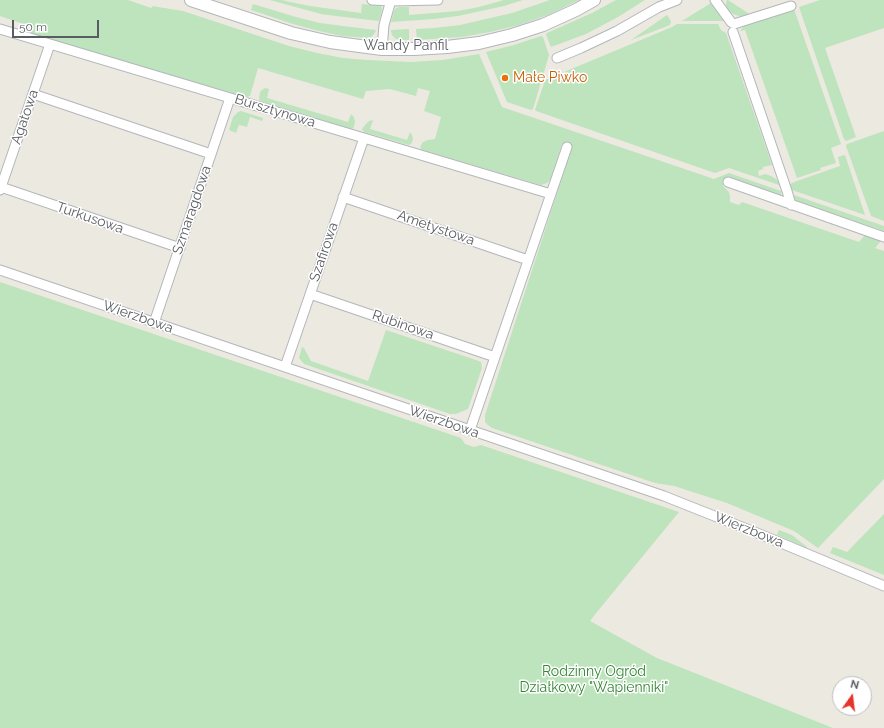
<!DOCTYPE html>
<html>
<head>
<meta charset="utf-8">
<style>
	body { margin:0 }
	#map { position:relative; width:884px; height:728px; overflow:hidden; background:#ece9e0; font-family:Raleway,sans-serif }
	canvas { display:block }
	.north { position:absolute; left:832px; top:676px; width:40px; height:40px; box-sizing:border-box; background:#fff; border:1px solid #bdbec0; border-radius:50%; rotate:14deg; font-size:11px; font-weight:700; line-height:16px; text-align:center; color:#595d61 }
	.north::after { content:''; display:block; margin:auto; width:14px; height:18px; background:#e7342a; clip-path:polygon(50% 0,100% 100%,50% 72%,0 100%) }
	.scale { position:absolute; left:12px; top:20px; width:87px; height:18px; box-sizing:border-box; border:2px solid #595d61; border-top:0; padding-left:5px; font-size:12px; line-height:14px; white-space:nowrap; color:#595d61; -webkit-text-stroke:3px #fff; paint-order:stroke }
</style>
</head>
<body>
<div id="map">
<canvas width="884" height="728"></canvas>
<div class="north">N</div>
<div class="scale">50 m</div>
</div>
<script>
const c = document.querySelector('canvas').getContext('2d');
c.lineJoin = 'round';
function fill(path, color) { c.fillStyle = color; c.fill(path, 'evenodd'); }
const poly = rows => new Path2D(rows.map(r => 'M' + r).join(''));
function strokePath(path, color, width, dash) { c.strokeStyle = color; c.lineWidth = width; c.lineCap = dash ? 'butt' : 'round'; c.setLineDash(dash || []); c.stroke(path); }
function write(font, color, halo, rows, align = 'center') {
  c.font = font + ' Raleway,sans-serif'; c.lineWidth = 3; c.setLineDash([]); c.textBaseline = 'middle'; c.strokeStyle = halo; c.fillStyle = color; for (const [text, x, y, turn = 0] of rows) {
    c.save(); c.translate(x, y); c.rotate((+turn || 0) * Math.PI / 180); c.textAlign = isNaN(turn) ? turn : align; if (halo) c.strokeText(text, 0, 0); c.fillText(text, 0, 0); c.restore();
  }
}
const green = poly([
	[0,0,128,0,151,8,153,6,158,7,183,11,289,46,317,53,343,58,367,60,411,62,443,60,479,54,502,107,714,179,729,173,781,191,781,196,726,177,723,186,729,192,730,197,730,202,739,205,742,202,859,242,865,235,881,241,875,248,884,251,884,479,818,548,794,531,727,503,674,486,655,483,492,428,488,425,485,422,485,415,572,147,562,144,550,180,547,183,541,185,422,150,420,147,423,142,428,140,435,139,441,117,424,111,430,91,418,88,416,96,390,89,366,91,363,99,258,68,250,96,247,97,30,35,32,27,0,16],
	[270,0,282,0,290,2,310,6,361,13,362,4,380,6,382,7,382,10,379,21,344,17,321,14],
	[504,0,523,0,504,6,458,16,434,19,391,22,394,11,396,8,400,7,409,7,409,15,434,13,458,11,479,7],
	[550,0,579,0,548,15,519,25,490,32,462,37,417,40,416,29,434,28,460,25,512,13],
	[616,0,645,0,618,17,586,34,551,47,546,35,547,33,592,13],
	[727,0,728,0,751,15,746,16,739,16,733,14,728,10,726,7,726,3],
	[820,0,884,0,884,28,825,48,856,137,846,141,844,139,799,7],
	[711,3,724,21,682,21],
	[253,4,296,17,320,23,343,26,376,30,374,34,371,37,367,38,342,36,319,31,293,24,251,10],
	[794,9,841,144,831,148,836,163,820,168,821,170,797,178,745,30,740,31,744,26],
	[667,15,671,21,670,25,631,40],
	[677,24,718,24,721,30,726,33,772,165,763,167,763,169,758,171,759,176,765,174,771,176,776,179,782,186,729,168,715,173,536,111,535,110,545,80,672,27],
	[409,29,409,40,401,40,396,39,392,35,391,30],
	[541,36,543,37,549,55,533,109,531,110,507,102,486,52,514,45],
	[265,88,269,89,267,98,348,122,351,114,354,117,355,122,354,127,352,129,260,101,259,99,260,92,262,90],
	[241,111,263,118,262,121,250,117,247,127,239,125,236,133,229,130,233,117,238,112],
	[373,120,370,129,407,140,410,132,412,135,413,139,411,144,409,145,364,132,362,129,365,125,369,121],
	[884,131,884,221,871,216,846,146,847,144],
	[845,155,865,215,792,190,790,184,797,181,840,166,838,157],
	[794,195,884,226,884,231,796,201,794,199],
	[0,282,461,438,465,444,474,447,481,445,679,512,597,612,590,621,657,658,833,728,0,728],
	[386,330,476,360,481,362,482,368,468,409,456,414,450,414,304,364,299,358,302,347,304,348,311,361,368,381],
	[884,514,884,575,830,553,833,547,836,548,847,552],
	[779,530,792,535,807,547,807,548,777,535]
]);
const minor = poly([
	[372,0,391,1,438,0],
	[715,0,731,22,734,24,791,6],
	[0,29,551,194],
	[733,32,787,191,791,205],
	[382,49,384,25,391,0],
	[557,58,581,48,617,31,659,7,677,0],
	[33,94,211,154],
	[728,182,884,237],
	[1,187,180,248],
	[0,190,50,44],
	[343,197,528,260],
	[0,270,664,496,762,535,884,586],
	[310,294,495,357],
	[154,323,230,98],
	[285,367,364,138],
	[470,430,567,147]
]);
const tertiary = poly([
	[191,0,291,33,330,42,382,49,414,49,447,47,479,43,512,35,543,25,576,10,594,0]
]);
const markers = [
	[505,78,4,"#e8710a"]
];
const streetNames = [
	["Wandy Panfil",406,46],
	["Bursztynowa",275,111,17],
	["Agatowa",25,117,-71],
	["Szmaragdowa",192,210,-71],
	["Turkusowa",90,218,19],
	["Ametystowa",436,228,19],
	["Szafirowa",324,252,-71],
	["Wierzbowa",138,317,19],
	["Rubinowa",403,325,19],
	["Wierzbowa",444,422,19],
	["Wierzbowa",749,530,22]
];
const foodNames = [
	["Małe Piwko",513,78]
];
const parkNames = [
	["Rodzinny Ogród",594,672],
	["Działkowy \"Wapienniki\"",594,688]
];
fill(green, '#bde4bc');
strokePath(minor, '#b3b6bb', 11);
strokePath(tertiary, '#b3b6bb', 14);
strokePath(minor, '#fff', 9);
strokePath(tertiary, '#fff', 12);
for (const [x, y, r, color] of markers) { const dot = new Path2D(); dot.arc(x, y, r, 0, 2 * Math.PI); c.fillStyle = color; c.fill(dot); strokePath(dot, '#fff', 1.5); }
write('14px', '#595d61', '#fff', streetNames);
write('14px', '#c56008', '#fff', foodNames, 'left');
write('14px', '#358436', '#fff', parkNames);
</script>
</body>
</html>
